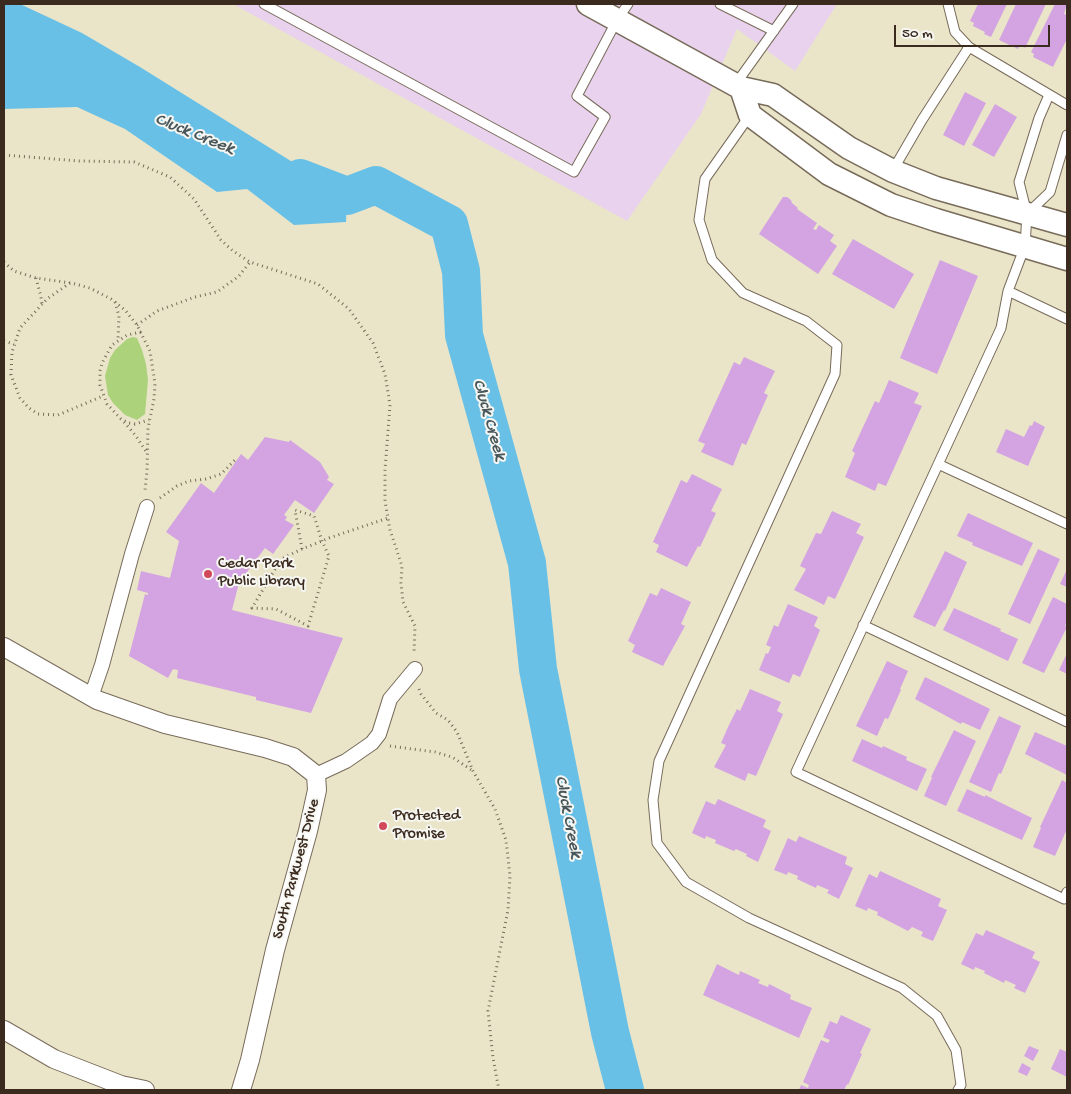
<!DOCTYPE html>
<html>
<head>
<meta charset="utf-8">
<style>
	body { margin:0 }
	#map { position:relative; width:1071px; height:1094px; overflow:hidden; background:#eae5c9; font-family:"Gochi Hand",sans-serif }
	canvas { display:block }
	.frame { position:absolute; inset:0; border:5px solid #3b2a1e; pointer-events:none }
	.scale { position:absolute; left:894px; top:25px; width:156px; height:22px; box-sizing:border-box; border:2px solid #3b2a1e; border-top:0; padding-left:6px; font-size:15px; line-height:18px; white-space:nowrap; color:#3b2a1e; -webkit-text-stroke:4px #f6f6f2; paint-order:stroke }
</style>
</head>
<body>
<div id="map">
<canvas width="1071" height="1094"></canvas>
<div class="frame"></div>
<div class="scale">50 m</div>
</div>
<script>
const c = document.querySelector('canvas').getContext('2d');
c.lineJoin = 'round';
function fill(path, color) { c.fillStyle = color; c.fill(path, 'evenodd'); }
const poly = rows => new Path2D(rows.map(r => 'M' + r).join(''));
function strokePath(path, color, width, dash) { c.strokeStyle = color; c.lineWidth = width; c.lineCap = dash ? 'butt' : 'round'; c.setLineDash(dash || []); c.stroke(path); }
function write(font, color, halo, rows, align = 'center') {
  c.font = font + ' "Gochi Hand",sans-serif'; c.lineWidth = 4; c.setLineDash([]); c.textBaseline = 'middle'; c.strokeStyle = halo; c.fillStyle = color; for (const [text, x, y, turn = 0] of rows) {
    c.save(); c.translate(x, y); c.rotate((+turn || 0) * Math.PI / 180); c.textAlign = isNaN(turn) ? turn : align; if (halo) c.strokeText(text, 0, 0); c.fillText(text, 0, 0); c.restore();
  }
}
const built = poly([
	[233,4,837,4,795,71,737,29,701,114,627,221]
]);
const green = poly([
	[133,337,137,338,142,350,146,364,148,380,145,414,137,420,125,415,113,403,108,395,105,376,110,358,115,350,127,339]
]);
const water = poly([
	[4,4,20,4,82,33,140,67,347,196,346,222,294,225,247,189,217,192,125,129,77,107,4,109]
]);
const river = poly([
	[300,178,347,196,376,185,449,224,461,271,464,335,527,563,538,669,610,1032,625,1090]
]);
const building = poly([
	[978,4,1007,4,991,37,984,34,985,32,973,26,974,23,970,21],
	[1016,4,1046,4,1025,48,1020,45,1018,49,999,40],
	[1055,4,1067,4,1064,14,1067,15,1067,39,1053,67,1033,57,1034,54,1031,52],
	[965,92,986,103,964,146,943,135],
	[995,104,1017,117,994,157,972,145],
	[783,197,787,197,791,200,792,203,798,208,797,209,817,223,813,229,816,230,819,225,834,235,830,241,837,246,818,274,759,234],
	[853,239,914,274,894,309,832,274],
	[940,260,978,276,937,374,900,358],
	[744,357,775,371,764,393,768,395,746,445,742,443,733,466,701,452,705,444,698,441,734,362,740,365],
	[889,380,919,393,914,403,922,406,886,486,878,483,875,491,845,477,855,453,852,451,875,401,879,403],
	[1034,421,1045,427,1028,466,996,452,1006,429,1024,437,1030,425,1032,426],
	[265,437,289,442,290,440,320,462,329,477,327,480,334,484,314,513,295,500,284,515,287,517,285,520,294,525,273,554,265,548,241,580,240,579,232,610,343,638,311,713,256,700,256,697,177,678,178,670,173,669,168,678,129,656,145,594,148,595,148,593,137,590,141,571,170,578,179,541,166,532,201,483,214,493,241,454,248,460],
	[692,474,722,489,711,511,716,513,700,547,698,546,687,567,656,552,659,545,653,542,681,480,687,483],
	[832,511,861,524,856,533,864,537,835,599,828,596,824,605,794,590,806,569,800,566,816,533,821,534],
	[968,513,1033,543,1022,566,972,545,973,543,957,536],
	[1038,549,1060,559,1030,624,1008,614],
	[945,551,967,562,945,611,944,610,935,627,913,617],
	[1067,569,1067,587,1060,584],
	[661,588,691,602,681,624,685,626,663,666,632,652,635,645,628,641,650,593,657,596],
	[1053,597,1067,604,1067,622,1065,626,1067,627,1044,673,1022,663],
	[788,604,818,617,814,626,820,630,800,677,793,674,789,683,759,670,766,653,768,654,771,647,766,645,774,625,778,627],
	[954,608,1001,629,1000,631,1018,639,1008,661,943,630],
	[1067,653,1067,674,1059,670],
	[887,661,908,671,900,689,901,690,888,719,885,718,877,736,856,726],
	[925,677,990,709,980,730,962,722,961,724,915,699],
	[750,689,781,702,777,711,783,714,756,776,748,773,745,781,714,767,726,745,721,743,728,727,737,709,740,711],
	[999,716,1021,726,1001,774,999,773,991,792,969,782],
	[954,730,976,741,946,806,924,796,932,778,931,777],
	[1035,732,1067,746,1067,775,1025,754],
	[862,739,882,748,883,746,907,757,906,760,927,769,917,791,852,761],
	[1062,780,1067,783,1067,829,1055,856,1033,847,1041,828,1040,827],
	[967,789,985,797,985,795,1032,818,1022,840,957,811],
	[718,799,766,820,763,827,771,831,758,862,746,856,747,854,736,849,734,851,715,843,716,840,706,836,705,839,692,833,706,801,715,805],
	[799,836,847,857,845,864,853,868,839,899,827,893,829,890,817,885,816,888,797,879,798,876,788,872,787,875,774,870,788,838,796,842],
	[880,871,941,899,938,906,947,910,933,941,921,936,923,932,912,927,908,931,877,915,878,912,868,908,867,911,855,906,869,874,877,878],
	[986,930,1035,952,1032,958,1040,962,1025,993,1014,988,1016,985,1005,980,1004,983,984,973,985,971,975,967,974,970,961,964,976,933,983,936],
	[717,964,739,975,740,971,760,980,758,983,768,987,769,984,791,995,790,999,812,1008,799,1038,703,995],
	[841,1015,871,1029,860,1053,862,1054,848,1085,847,1084,844,1090,799,1090,801,1085,808,1088,809,1085,803,1082,821,1040,828,1043,830,1040,823,1037,830,1021,837,1024],
	[1029,1046,1039,1050,1033,1061,1024,1056],
	[1060,1049,1067,1052,1067,1077,1051,1069],
	[1022,1063,1031,1068,1027,1076,1018,1072]
]);
const path = poly([
	[4,155,79,161,134,162,170,177,194,199,221,240,233,251,250,262,318,284,349,309,373,343,385,374,390,405,385,470,385,501,390,530,402,566,401,583,403,602,415,626,414,653],
	[4,262,14,271,36,278,71,283,90,288,111,299,125,310,137,325,150,351,155,384,154,399,148,428,147,471,145,490],
	[36,278,41,297,42,304],
	[70,283,47,299,20,328,12,352,11,375,20,398,29,408,38,414,58,415,103,396],
	[115,302,119,316,118,340],
	[137,325,157,311,195,297,217,292,239,276,250,262],
	[141,332,127,335,112,345,102,363,100,371,100,385,107,404,121,419,129,423,135,424,149,420],
	[4,341,14,344],
	[124,422,136,436,147,453],
	[160,498,177,486,189,481,206,479,221,474,237,458],
	[302,549,295,510,314,516,322,541,329,556,308,626,276,609,252,608,281,559,302,549,322,541,329,538,388,518],
	[419,689,421,694,436,713,448,720,457,732,473,771,495,809,506,840,510,876,508,910,488,1011,493,1058,499,1090],
	[390,746,435,752,452,757,473,771]
]);
const service = poly([
	[264,4,574,172,605,117,577,96,617,20,628,4],
	[720,4,774,31],
	[948,4,955,32,969,47,1067,105],
	[735,85,793,4],
	[1049,95,1039,118,1019,182,1027,214,1025,246,1008,291,1001,328,796,772,1064,899,1067,892],
	[750,115,705,179,699,220,712,260,743,293,806,321,837,345,835,374,659,761,653,800,657,843,686,882,749,918,902,988,937,1016,956,1050,961,1085,958,1090],
	[893,170,922,120,969,47],
	[1029,212,1050,192,1067,135],
	[1008,291,1067,319],
	[938,464,1067,524],
	[863,625,1067,722]
]);
const pedestrian = poly([
	[91,697,102,665,132,554,147,507],
	[316,775,346,761,372,743,379,734,390,699,415,669]
]);
const minor = poly([
	[4,647,97,700,165,724,265,748,293,757,316,775,317,790,308,831,275,950,250,1060,241,1090],
	[4,1030,54,1059,121,1085,145,1090]
]);
const tertiary = poly([
	[588,4,741,88,773,95,849,148,893,171,936,188,1067,225],
	[741,88,750,115,829,174,891,205,936,220,1067,259]
]);
const markers = [
	[208,574,5,"#d1495b"],
	[383,826,5,"#d1495b"]
];
const poiNames = [
	["Cedar Park",218,565],
	["Public Library",218,583],
	["Protected",393,817],
	["Promise",393,835]
];
const streetNames = [
	["South Parkwest Drive",297,869,-75]
];
const waterNames = [
	["Cluck Creek",194,135,22],
	["Cluck Creek",488,420,74],
	["Cluck Creek",567,817,79]
];
fill(built, '#e9d2ed');
fill(green, '#acd27c');
fill(water, '#69c0e6');
strokePath(river, '#69c0e6', 38);
fill(building, '#d3a4e1');
strokePath(service, '#786b5a', 11);
strokePath(pedestrian, '#786b5a', 16);
strokePath(minor, '#786b5a', 20);
strokePath(tertiary, '#786b5a', 25);
strokePath(path, '#786b5a', 3, [1, 4]);
strokePath(service, '#fff', 9);
strokePath(pedestrian, '#fff', 14);
strokePath(minor, '#fff', 18);
strokePath(tertiary, '#fff', 22);
for (const [x, y, r, color] of markers) { const dot = new Path2D(); dot.arc(x, y, r, 0, 2 * Math.PI); c.fillStyle = color; c.fill(dot); strokePath(dot, '#f6f6f2', 2); }
write('16px', '#3b2a1e', '#f6f6f2', poiNames, 'left');
write('16px', '#3b2a1e', '#f6f6f2', streetNames);
write('italic 18px', '#49575a', '#f6f6f2', waterNames);
</script>
</body>
</html>
